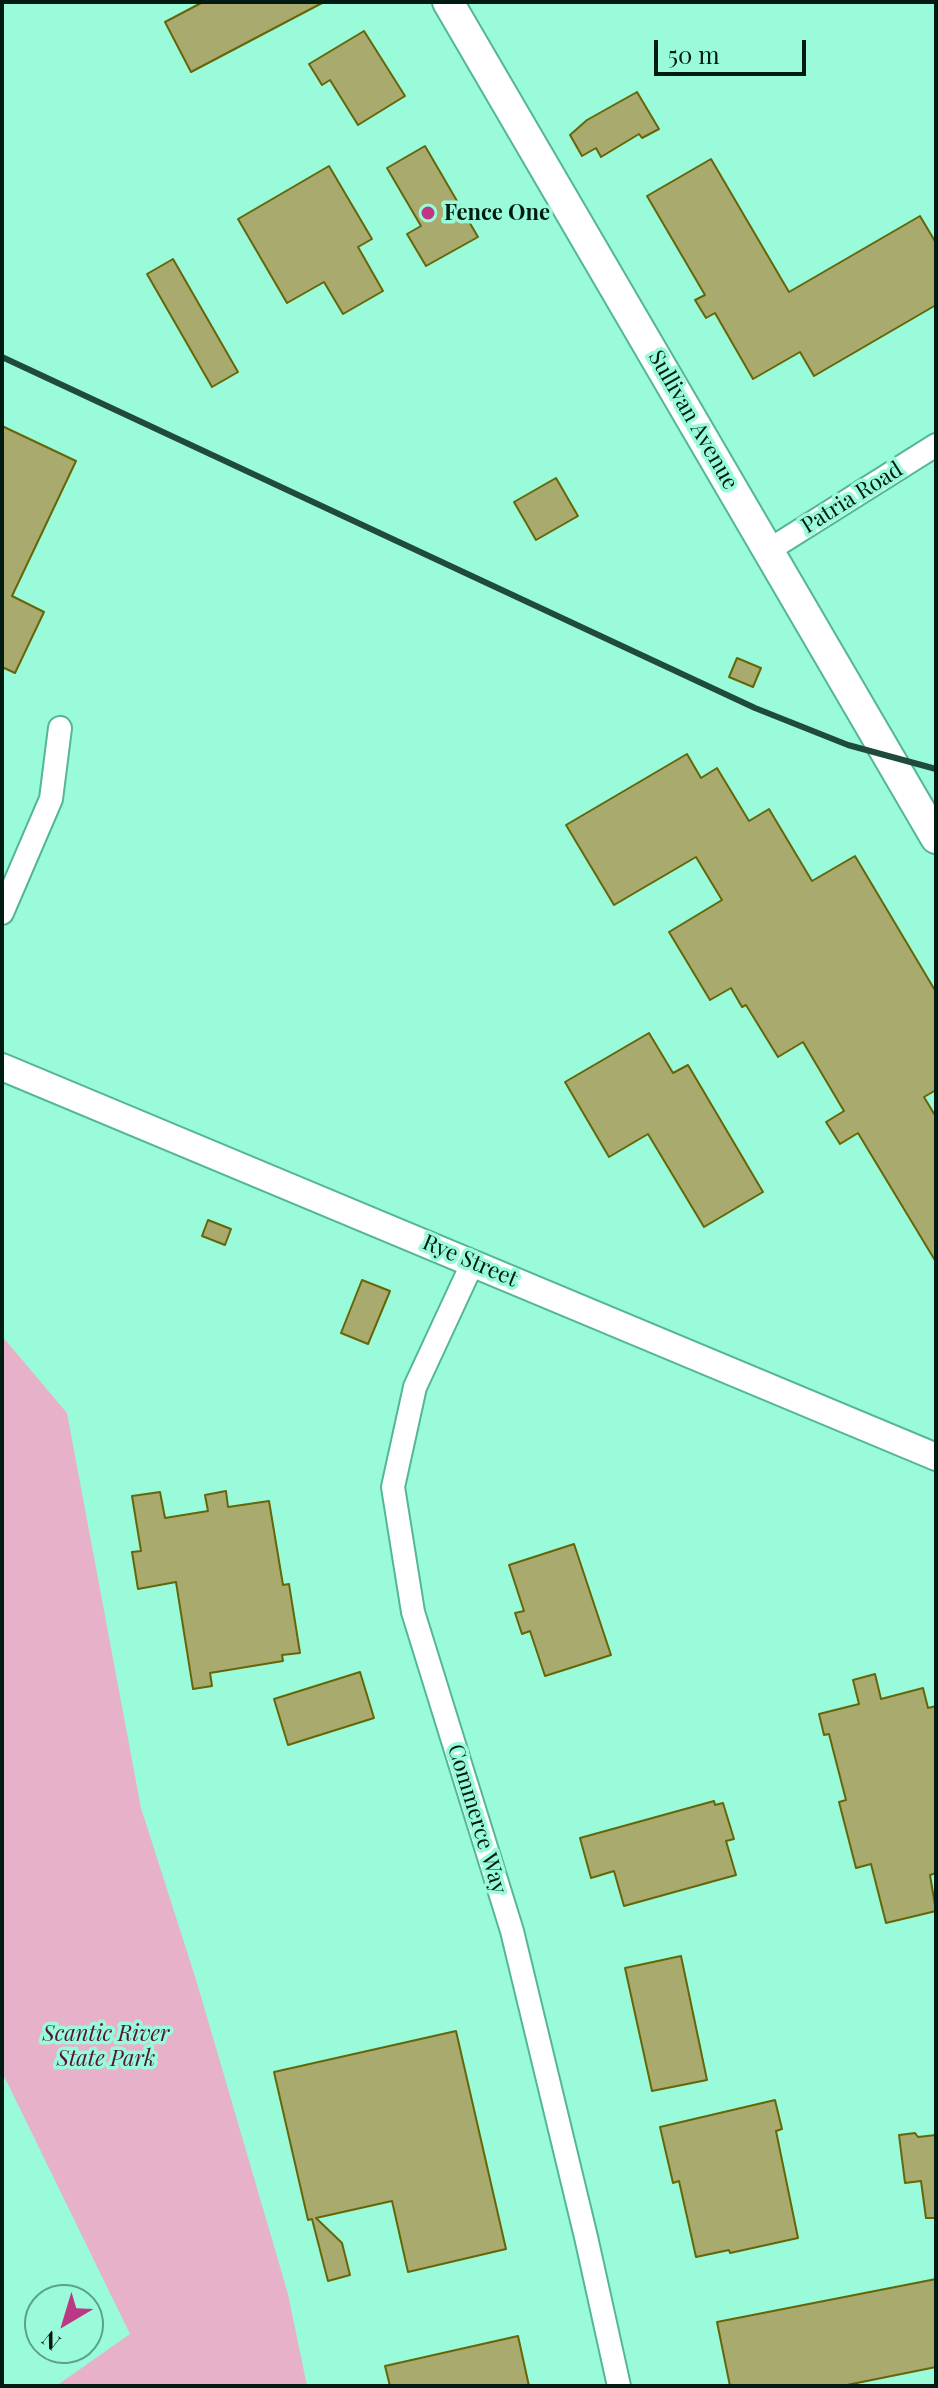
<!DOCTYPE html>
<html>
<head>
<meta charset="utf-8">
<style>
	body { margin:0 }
	#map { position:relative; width:938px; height:2388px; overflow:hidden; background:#99fbd9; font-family:"Playfair Display",serif }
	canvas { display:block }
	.frame { position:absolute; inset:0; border:4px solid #001b12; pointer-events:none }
	.north { position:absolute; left:24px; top:2284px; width:80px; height:80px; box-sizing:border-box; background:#99fbd9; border:2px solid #5ca189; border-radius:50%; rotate:218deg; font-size:22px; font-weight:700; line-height:32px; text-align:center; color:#001b12 }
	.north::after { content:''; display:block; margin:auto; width:28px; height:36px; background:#ba3982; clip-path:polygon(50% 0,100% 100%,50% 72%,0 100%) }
	.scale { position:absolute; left:654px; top:40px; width:152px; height:36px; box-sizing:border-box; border:4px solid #001b12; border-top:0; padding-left:10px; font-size:24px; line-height:28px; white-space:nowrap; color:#001b12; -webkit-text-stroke:6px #99fbd9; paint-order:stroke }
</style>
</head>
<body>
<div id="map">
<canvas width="938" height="2388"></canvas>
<div class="frame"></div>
<div class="north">N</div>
<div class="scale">50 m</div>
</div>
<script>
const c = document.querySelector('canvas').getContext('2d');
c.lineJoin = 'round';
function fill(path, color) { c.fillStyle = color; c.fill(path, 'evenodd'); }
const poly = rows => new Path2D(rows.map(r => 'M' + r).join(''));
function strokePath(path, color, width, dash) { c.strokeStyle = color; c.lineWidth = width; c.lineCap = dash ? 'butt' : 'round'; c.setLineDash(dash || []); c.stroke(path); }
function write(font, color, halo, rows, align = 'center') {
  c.font = font + ' "Playfair Display",serif'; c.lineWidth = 7; c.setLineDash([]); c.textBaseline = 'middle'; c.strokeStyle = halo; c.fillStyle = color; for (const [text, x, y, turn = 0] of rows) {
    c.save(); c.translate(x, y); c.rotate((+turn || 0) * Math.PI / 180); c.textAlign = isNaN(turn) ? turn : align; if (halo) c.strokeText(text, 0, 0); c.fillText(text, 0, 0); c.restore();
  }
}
const green = poly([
	[2,1336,67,1413,141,1808,197,1983,288,2294,307,2386,56,2386,130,2334,2,2072]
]);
const building = poly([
	[203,2,324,2,191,72,165,22,203,2],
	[364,31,405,96,358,125,330,80,322,85,309,64,364,31],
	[637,92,659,129,642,138,639,134,601,157,596,148,582,156,570,135,587,120,637,92],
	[425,146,478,237,426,266,407,234,421,226,387,168,425,146],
	[711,159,789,292,920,216,936,243,936,305,814,376,800,352,753,379,715,313,706,318,695,300,705,295,647,196,711,159],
	[329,166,372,239,358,247,383,291,343,314,324,282,287,303,238,219,329,166],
	[173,259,238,372,212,387,147,274,173,259],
	[2,426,76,461,12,596,44,612,15,673,2,667,2,426],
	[556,478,578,516,536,540,514,502,556,478],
	[737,658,761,668,753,687,729,677,737,658],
	[687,754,701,778,717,768,749,821,769,809,812,881,855,856,936,992,936,1090,924,1097,936,1117,936,1262,858,1133,840,1144,826,1122,844,1111,803,1042,778,1057,746,1005,742,1007,731,988,710,1000,669,932,722,900,696,857,614,905,566,825,687,754],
	[649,1033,673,1073,688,1065,763,1192,704,1227,648,1134,609,1157,565,1082,649,1033],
	[208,1220,231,1229,225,1245,202,1236,208,1220],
	[362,1280,390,1291,368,1344,341,1333,362,1280],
	[226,1491,228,1507,269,1501,283,1585,289,1584,300,1653,282,1655,283,1661,210,1673,212,1686,193,1689,176,1582,138,1589,132,1552,141,1551,132,1496,160,1492,165,1518,208,1511,205,1495,226,1491],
	[574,1544,611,1655,545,1676,530,1631,522,1634,515,1613,524,1611,509,1565,574,1544],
	[360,1672,374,1718,288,1745,274,1699,360,1672],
	[875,1674,881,1699,923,1688,928,1708,936,1706,936,1873,930,1875,936,1911,886,1923,871,1864,856,1868,839,1802,846,1800,829,1734,824,1735,819,1714,859,1704,853,1680,875,1674],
	[714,1801,715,1805,723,1803,734,1839,726,1841,736,1875,624,1906,614,1871,591,1878,580,1838,714,1801],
	[681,1956,707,2080,652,2091,625,1968,681,1956],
	[456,2031,506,2249,408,2272,392,2201,316,2218,342,2243,350,2275,328,2281,312,2219,308,2220,274,2072,456,2031],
	[775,2100,782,2129,776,2131,798,2238,730,2253,729,2250,696,2257,679,2181,673,2183,660,2127,775,2100],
	[915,2133,918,2137,936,2135,936,2218,926,2218,921,2181,905,2183,899,2135,915,2133],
	[936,2279,936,2367,842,2386,730,2386,717,2322,936,2279],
	[518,2336,529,2386,390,2386,385,2366,518,2336]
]);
const minor = poly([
	[769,550,936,445],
	[2,913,51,799,60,728],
	[473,1262,415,1387,393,1487,413,1612,512,1931,586,2237,619,2386]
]);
const tertiary = poly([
	[2,1067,936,1457]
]);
const secondary = poly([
	[448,2,936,838]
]);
const rail = poly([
	[2,357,755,708,848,745,936,769]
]);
const markers = [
	[428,213,8,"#ba3982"]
];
const poiNames = [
	["Fence One",444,213]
];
const streetNames = [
	["Sullivan Avenue",693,420,60],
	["Patria Road",852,498,-32],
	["Rye Street",470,1261,23],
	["Commerce Way",477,1819,73]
];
const parkNames = [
	["Scantic River",106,2034],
	["State Park",106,2059]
];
fill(green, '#e7b1ca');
fill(building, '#a9aa6e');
strokePath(building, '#666608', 2);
strokePath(minor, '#54b697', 26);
strokePath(tertiary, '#54b697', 30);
strokePath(secondary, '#54b697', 34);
strokePath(minor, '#fff', 22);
strokePath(tertiary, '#fff', 26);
strokePath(secondary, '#fff', 30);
strokePath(rail, '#204a3c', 6);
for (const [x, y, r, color] of markers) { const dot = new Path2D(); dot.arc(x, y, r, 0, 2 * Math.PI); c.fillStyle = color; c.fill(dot); strokePath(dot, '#99fbd9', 3); }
write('bold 22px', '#001b12', '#99fbd9', poiNames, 'left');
write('22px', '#001b12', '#99fbd9', streetNames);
write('italic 22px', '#57113a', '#99fbd9', parkNames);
</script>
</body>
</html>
